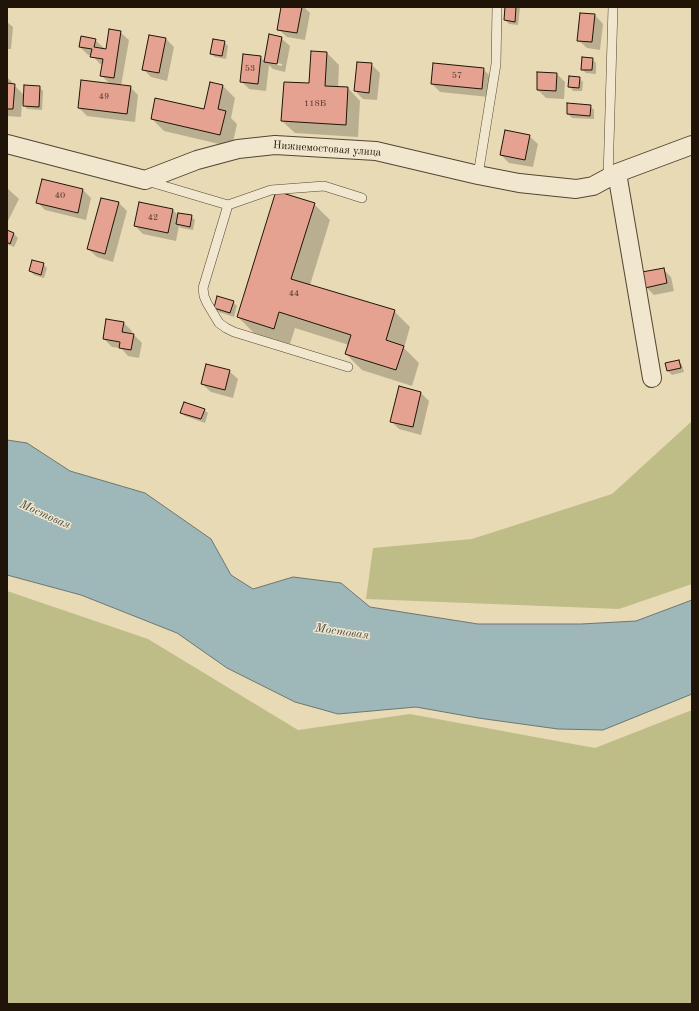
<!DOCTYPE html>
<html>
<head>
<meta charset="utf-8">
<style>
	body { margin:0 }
	#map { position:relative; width:699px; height:1011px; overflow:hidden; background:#e8dab4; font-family:"Old Standard TT",serif }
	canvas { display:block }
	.frame { position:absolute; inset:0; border:8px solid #201408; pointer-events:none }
</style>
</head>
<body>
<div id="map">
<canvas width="699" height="1011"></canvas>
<div class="frame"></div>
</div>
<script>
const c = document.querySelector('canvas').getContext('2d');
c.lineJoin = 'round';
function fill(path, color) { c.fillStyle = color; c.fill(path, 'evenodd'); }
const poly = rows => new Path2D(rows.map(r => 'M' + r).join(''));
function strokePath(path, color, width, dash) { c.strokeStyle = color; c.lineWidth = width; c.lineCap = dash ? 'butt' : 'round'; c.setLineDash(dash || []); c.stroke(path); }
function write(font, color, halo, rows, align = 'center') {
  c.font = font + ' "Old Standard TT",serif'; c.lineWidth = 3; c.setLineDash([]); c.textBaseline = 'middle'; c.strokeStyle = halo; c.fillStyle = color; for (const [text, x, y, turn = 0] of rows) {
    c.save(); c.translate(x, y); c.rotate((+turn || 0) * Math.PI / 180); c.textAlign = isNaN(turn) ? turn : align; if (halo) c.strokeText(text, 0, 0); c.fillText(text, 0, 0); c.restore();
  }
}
const green = poly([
	[692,421,692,584,619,609,366,599,373,548,472,539,612,494],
	[7,591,148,639,298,730,410,714,595,748,692,710,692,1004,7,1004]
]);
const water = poly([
	[7,440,27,443,70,471,145,493,211,539,231,575,253,589,293,577,341,583,370,607,478,624,581,624,636,621,692,600,692,694,603,730,558,729,478,718,416,707,338,714,295,702,227,668,177,633,81,595,7,575,7,440]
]);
const shadow = poly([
	[282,7,304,7,310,13,305,40,287,37,278,29],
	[506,7,519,7,520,8,518,25,509,24,505,20],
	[595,15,603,24,600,50,587,48,578,40],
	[7,22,13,27,11,49,7,49],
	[120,32,129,40,121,86,130,87,138,95,135,122,87,116,79,108,111,85,101,75,103,65,100,64,92,55,88,55,80,47,95,40,104,48,103,50,107,50],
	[281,38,290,46,285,72,273,69,269,65,266,91,249,89,241,81,260,57,265,61],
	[273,62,282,64,282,66,273,64],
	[166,39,174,47,167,81,151,77,143,69],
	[224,42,228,46,226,59,215,57,211,54],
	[327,53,339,65,338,88,348,88,360,101,358,137,295,133,282,121,310,84],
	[592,59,596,63,596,74,586,73,582,69],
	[371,64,380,73,377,100,363,99,355,91],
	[483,69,491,77,489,97,440,92,432,84],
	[557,74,565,82,564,99,546,98,538,90],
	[7,77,12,82,12,85,14,85,24,95,39,87,43,91,42,110,27,109,22,103,21,117,7,116],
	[579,78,583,82,582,91,573,91,570,87],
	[223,86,235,98,231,118,237,124,232,147,164,131,152,119,205,110],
	[568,104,590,106,594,110,594,119,572,118,568,114],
	[529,136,538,144,533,167,509,163,501,155],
	[7,188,19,199,8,221,7,221],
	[83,190,91,198,86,220,45,210,37,202],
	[102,199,119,203,127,211,113,262,97,257,88,249],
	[314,204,330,220,310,285,394,311,410,327,404,348,419,363,412,386,362,370,346,354,349,345,295,328,290,344,254,333,238,317],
	[173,210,179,216,191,216,195,220,193,230,181,228,179,226,176,241,143,234,135,226],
	[7,231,14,234,18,238,14,247,7,244],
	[43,264,47,268,44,278,34,275,30,271],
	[663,269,671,277,674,291,654,295,646,287],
	[233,302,237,306,234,317,219,312,215,308],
	[124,323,132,331,131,335,134,335,142,343,139,358,128,356,121,348,112,347,104,339],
	[679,361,682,365,684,372,672,375,668,371,666,364],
	[229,371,238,379,233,398,211,392,202,384],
	[400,388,421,393,429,401,421,435,399,429,391,421],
	[204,410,208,413,205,423,185,416,181,412]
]);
const building = poly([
	[281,7,302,7,297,33,277,30,281,7],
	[505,7,516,7,515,22,504,20,505,7],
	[580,13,595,14,592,42,577,41,580,13],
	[109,29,121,31,114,78,100,76,103,59,90,57,92,49,79,47,81,36,96,39,94,47,106,49,109,29],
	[269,34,282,37,277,64,264,62,269,34],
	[149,35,166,38,159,73,142,70,149,35],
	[213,39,225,41,222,56,210,54,213,39],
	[311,51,327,52,325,86,348,87,346,125,281,121,284,82,309,83,311,51],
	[243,54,261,56,258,84,240,82,243,54],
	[582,57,593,58,592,70,581,70,582,57],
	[357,62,372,63,369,93,354,91,357,62],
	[433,63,484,68,482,89,431,84,433,63],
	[537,72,557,73,556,91,537,90,537,72],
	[569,76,580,77,579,88,568,87,569,76],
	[81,80,131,86,127,114,78,108,81,80],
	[210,82,223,85,218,109,226,111,220,135,151,119,155,98,204,109,210,82],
	[7,83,15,84,13,109,7,109,7,83],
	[24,85,40,86,39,107,23,106,24,85],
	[567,103,591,105,590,116,567,114,567,103],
	[505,130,530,135,525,160,500,155,505,130],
	[42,179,83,189,78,213,36,203,42,179],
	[276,191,315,203,291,279,395,310,386,340,404,346,396,370,345,354,351,335,279,312,274,329,237,317,276,191],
	[101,198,119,202,105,254,87,249,101,198],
	[139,202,173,209,168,233,134,226,139,202],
	[178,213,192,215,190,227,176,224,178,213],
	[7,230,14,233,10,244,7,242,7,230],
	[32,260,44,263,41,275,29,271,32,260],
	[664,268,667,283,645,288,642,272,664,268],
	[217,296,234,301,230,313,214,308,217,296],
	[106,319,124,322,122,332,134,334,131,350,119,348,120,342,103,339,106,319],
	[679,360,681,368,667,371,665,363,679,360],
	[206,364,230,370,225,390,201,384,206,364],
	[399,386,421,392,413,427,390,422,399,386],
	[184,402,205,409,201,419,180,413,184,402]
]);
const service = poly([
	[478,175,496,64,497,7],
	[608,178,613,7],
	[147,181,228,205,203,288,204,296,207,303,219,323,226,328,234,332,348,367],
	[228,205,271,190,324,186,362,198]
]);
const minor = poly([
	[7,144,145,180,197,160,238,149,275,145,376,151,478,175,519,183,576,189,593,186,617,173,692,145],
	[617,173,652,378]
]);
const numberNames = [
	["53",250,69],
	["57",457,76],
	["49",104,97],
	["118Б",315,104],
	["40",60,196],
	["42",153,218],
	["44",294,294]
];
const streetNames = [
	["Нижнемостовая улица",327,149,4]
];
const waterNames = [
	["Мостовая",45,515,24],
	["Мостовая",342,632,8]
];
fill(green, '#bebd87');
fill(water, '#9eb7b9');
strokePath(water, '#6c7672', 1);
fill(shadow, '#0003');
fill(building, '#e5a291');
strokePath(building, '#201408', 1);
strokePath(service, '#524633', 10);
strokePath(minor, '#524633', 20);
strokePath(service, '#f0e7ce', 9);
strokePath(minor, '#f0e7ce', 18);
write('9px', '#51382a', null, numberNames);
write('11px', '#201408', '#f0e7ce', streetNames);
write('italic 12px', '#4c4d46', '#f0e7ce', waterNames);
</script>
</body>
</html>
